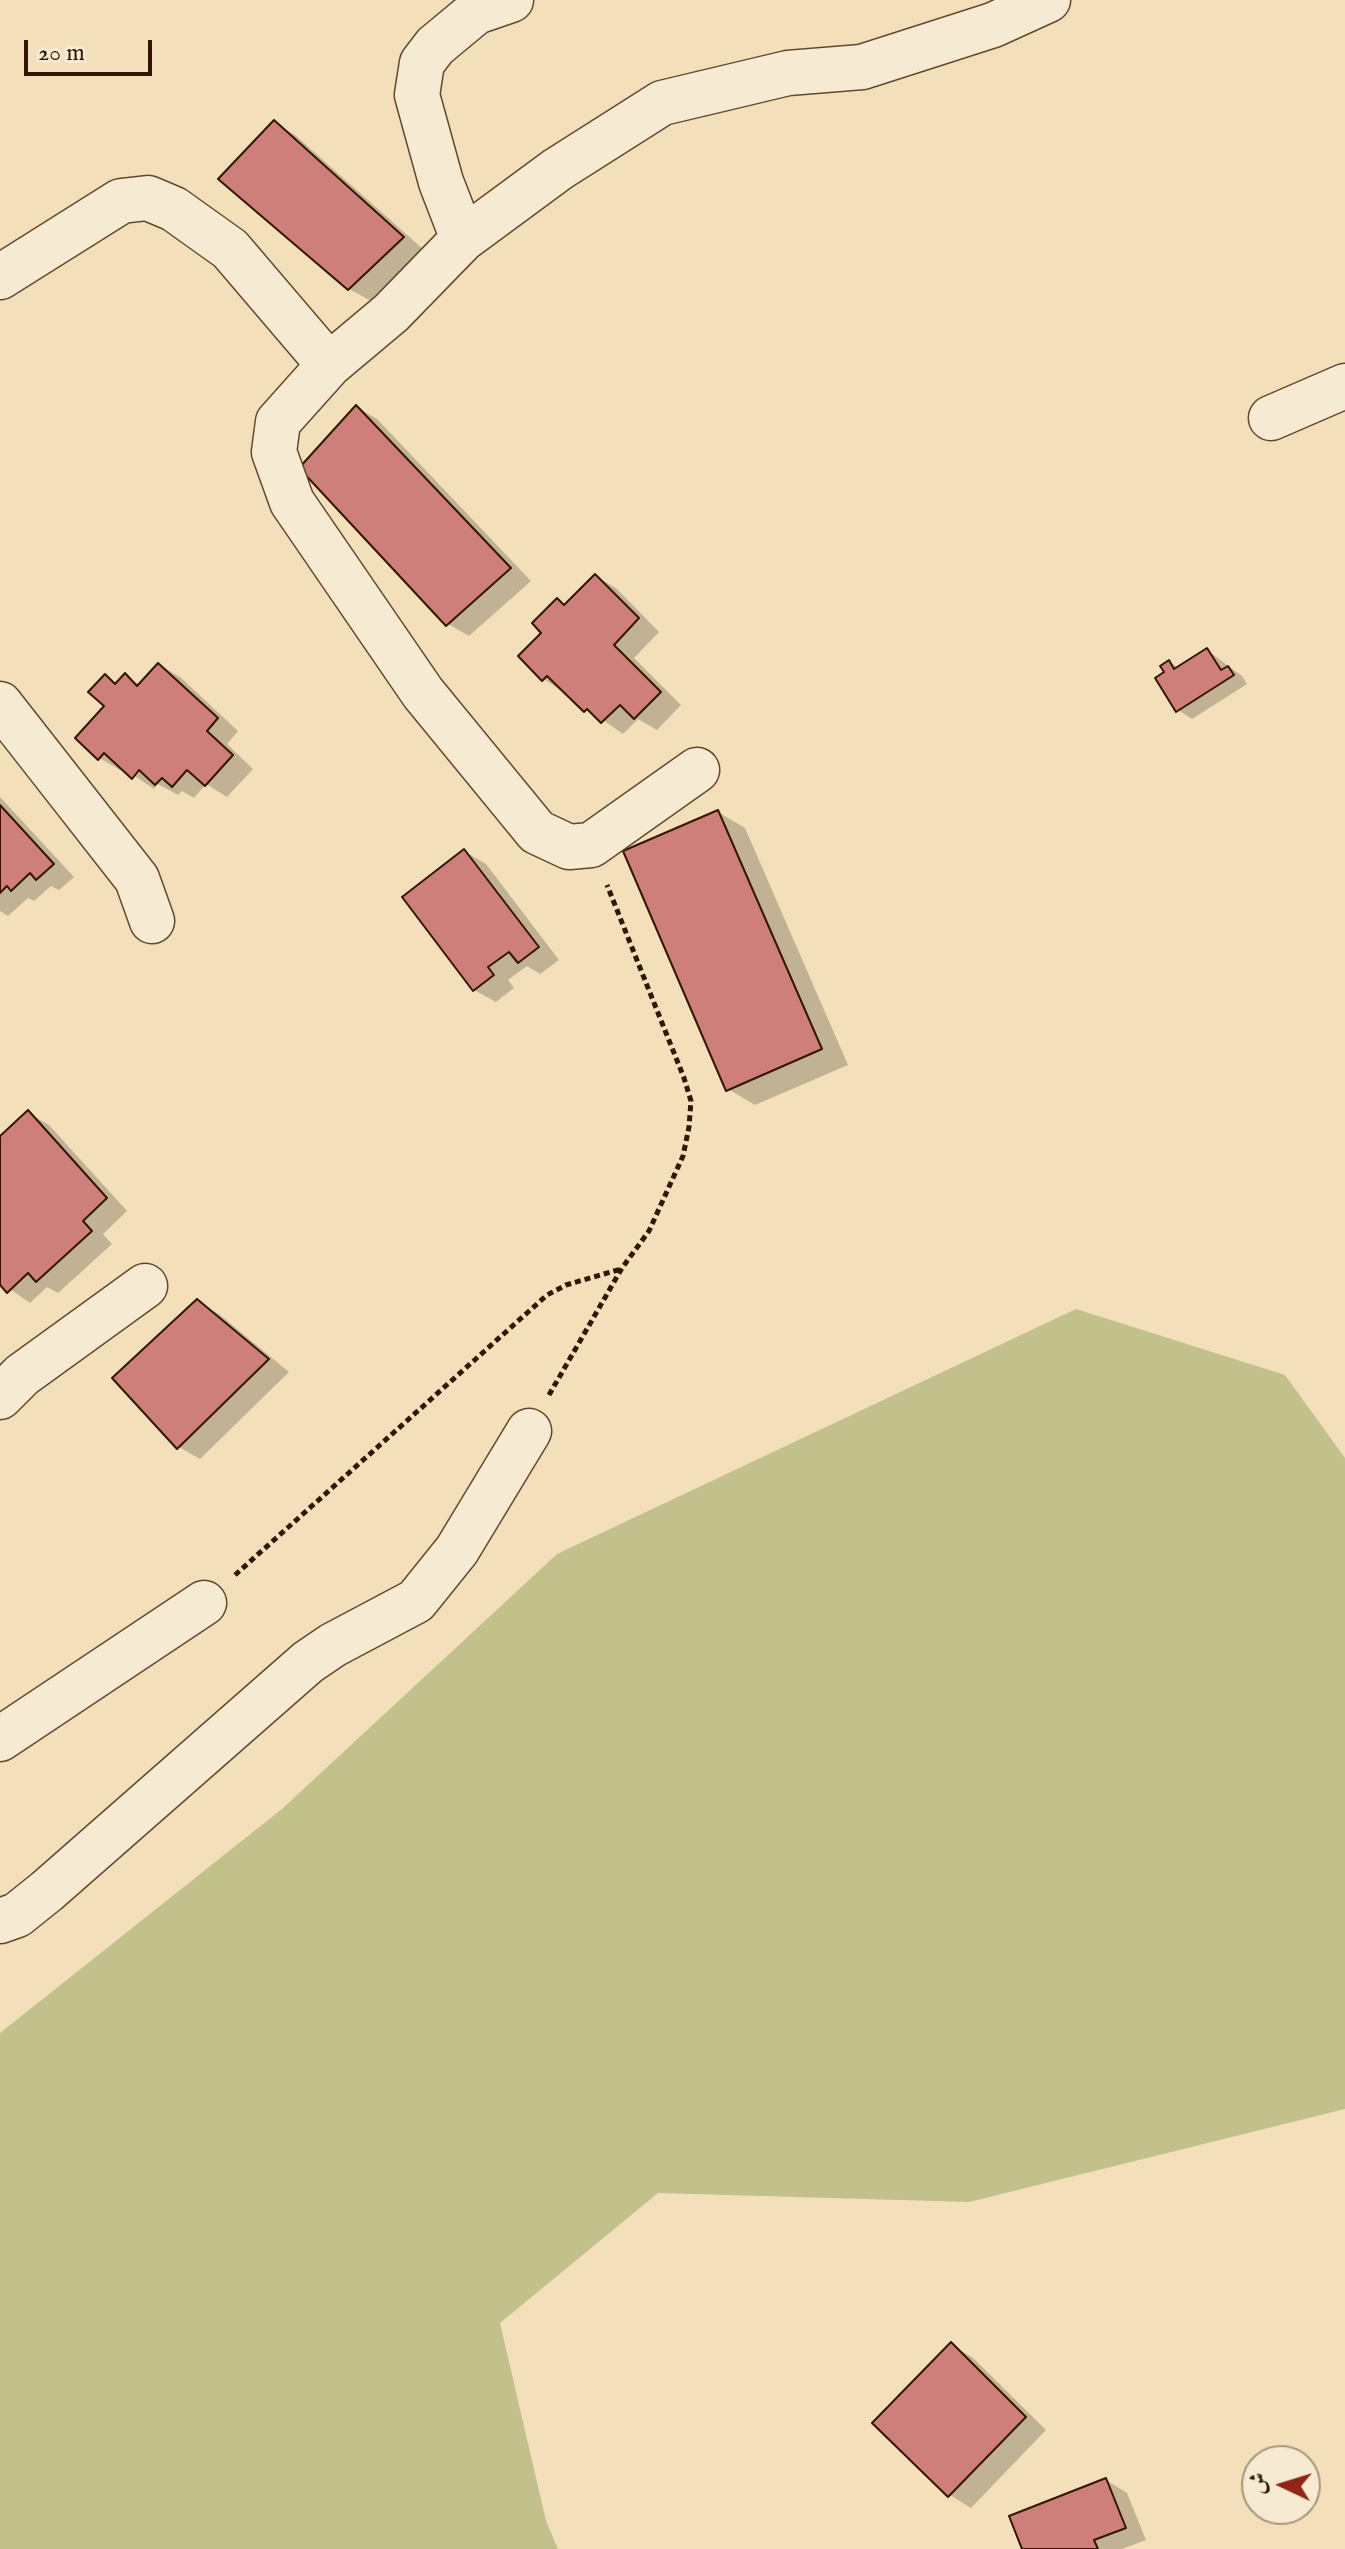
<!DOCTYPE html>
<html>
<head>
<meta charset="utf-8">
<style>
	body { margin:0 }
	#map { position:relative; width:1345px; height:2549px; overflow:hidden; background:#f3dfba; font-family:"IM FELL English",Amiri,serif }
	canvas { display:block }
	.north { position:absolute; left:1241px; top:2445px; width:80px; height:80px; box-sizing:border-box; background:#f7ead2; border:2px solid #a8957e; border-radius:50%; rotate:274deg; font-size:22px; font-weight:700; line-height:32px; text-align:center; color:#321601 }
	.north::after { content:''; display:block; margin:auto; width:28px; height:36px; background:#8f2418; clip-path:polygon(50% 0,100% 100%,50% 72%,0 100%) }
	.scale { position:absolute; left:24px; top:40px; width:128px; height:36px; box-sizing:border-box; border:4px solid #321601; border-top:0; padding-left:10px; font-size:24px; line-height:28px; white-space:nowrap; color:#321601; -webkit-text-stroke:6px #f7ead2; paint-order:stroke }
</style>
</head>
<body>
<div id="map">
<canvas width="1345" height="2549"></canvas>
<div class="north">ش</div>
<div class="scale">20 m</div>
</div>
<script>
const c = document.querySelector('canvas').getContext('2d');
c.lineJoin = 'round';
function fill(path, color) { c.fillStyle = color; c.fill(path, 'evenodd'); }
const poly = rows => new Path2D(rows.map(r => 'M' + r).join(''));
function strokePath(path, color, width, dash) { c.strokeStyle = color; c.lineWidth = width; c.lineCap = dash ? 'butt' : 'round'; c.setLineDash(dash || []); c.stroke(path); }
const green = poly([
	[1076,1309,1285,1375,1345,1458,1345,2109,969,2202,658,2193,500,2323,546,2521,558,2549,0,2549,0,2033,282,1809,557,1554]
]);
const shadow = poly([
	[274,123,295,135,424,250,371,301,349,289],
	[356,407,377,419,531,581,469,636,448,624],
	[595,576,616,588,659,632,634,658,681,705,657,730,638,719,623,734,544,679,544,633,557,600,566,606],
	[1207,650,1242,676,1247,684,1192,719,1178,710,1167,673,1169,662,1179,668],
	[159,665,180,677,238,731,227,744,253,769,227,797,206,784,194,798,182,791,178,795,158,784,154,789,123,768,120,770,99,758,107,706,105,676,118,684,125,676,141,685],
	[0,797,74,877,59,890,51,886,34,901,28,898,8,916,0,911],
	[718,812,745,828,848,1065,755,1105,728,1089],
	[464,851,486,864,559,960,540,974,527,966,508,980,514,988,496,1002,474,990],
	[28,1113,49,1125,127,1211,103,1234,112,1244,58,1293,47,1287,30,1303,0,1282,0,1138],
	[197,1302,219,1314,289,1372,200,1459,179,1447],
	[951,2345,972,2357,1046,2430,971,2508,950,2495],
	[1106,2480,1127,2493,1146,2540,1122,2549,1024,2549]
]);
const building = poly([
	[274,120,404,237,348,290,218,179,274,120],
	[356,405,511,568,446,626,299,468,356,405],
	[595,574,639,618,614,645,661,692,634,719,620,705,601,723,587,709,584,712,547,676,542,681,518,656,541,633,532,623,557,598,564,605,595,574],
	[1207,648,1221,670,1228,666,1234,675,1176,712,1155,678,1164,672,1160,666,1169,660,1174,669,1207,648],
	[158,663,218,718,207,731,233,755,205,786,187,770,172,787,162,778,155,785,139,770,132,779,104,753,98,760,75,738,104,706,88,692,105,674,115,684,125,673,137,686,158,663],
	[0,805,54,864,36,880,30,873,11,891,7,886,0,893,0,805],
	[718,810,822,1049,726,1091,623,851,718,810],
	[464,849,539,947,518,963,509,952,488,967,494,975,473,991,402,897,464,849],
	[28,1110,107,1198,83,1221,92,1231,36,1282,28,1273,7,1293,0,1285,0,1136,28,1110],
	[197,1299,269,1359,177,1449,112,1378,197,1299],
	[951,2342,1026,2417,948,2497,872,2423,951,2342],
	[1106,2478,1126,2528,1094,2540,1098,2549,1022,2549,1009,2516,1106,2478]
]);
const path = poly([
	[549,1395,622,1268,649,1231,683,1156,689,1127,691,1101,684,1078,607,885],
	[235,1575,547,1295,566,1285,621,1269]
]);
const minor = poly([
	[511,0,476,12,435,46,422,63,417,95,441,182,463,239,391,313,329,365,278,422,274,452,292,502,423,693,537,832,569,847,591,845,697,770],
	[463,239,558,169,662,103,788,73,862,67,993,25,1048,0],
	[0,277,121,201,148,198,174,209,230,249,329,365],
	[1271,418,1345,386],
	[0,704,137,879,152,921],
	[0,1397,22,1375,145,1286],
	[0,1739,204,1603],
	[0,1921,17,1915,47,1891,308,1662,333,1645,416,1601,457,1550,529,1431]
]);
fill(green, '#c2c08b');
fill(shadow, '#0003');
fill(building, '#ce7f79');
strokePath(building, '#321601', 2);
strokePath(minor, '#62482f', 47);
strokePath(path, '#321601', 5, [6, 4]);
strokePath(minor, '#f7ead2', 44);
</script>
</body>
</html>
